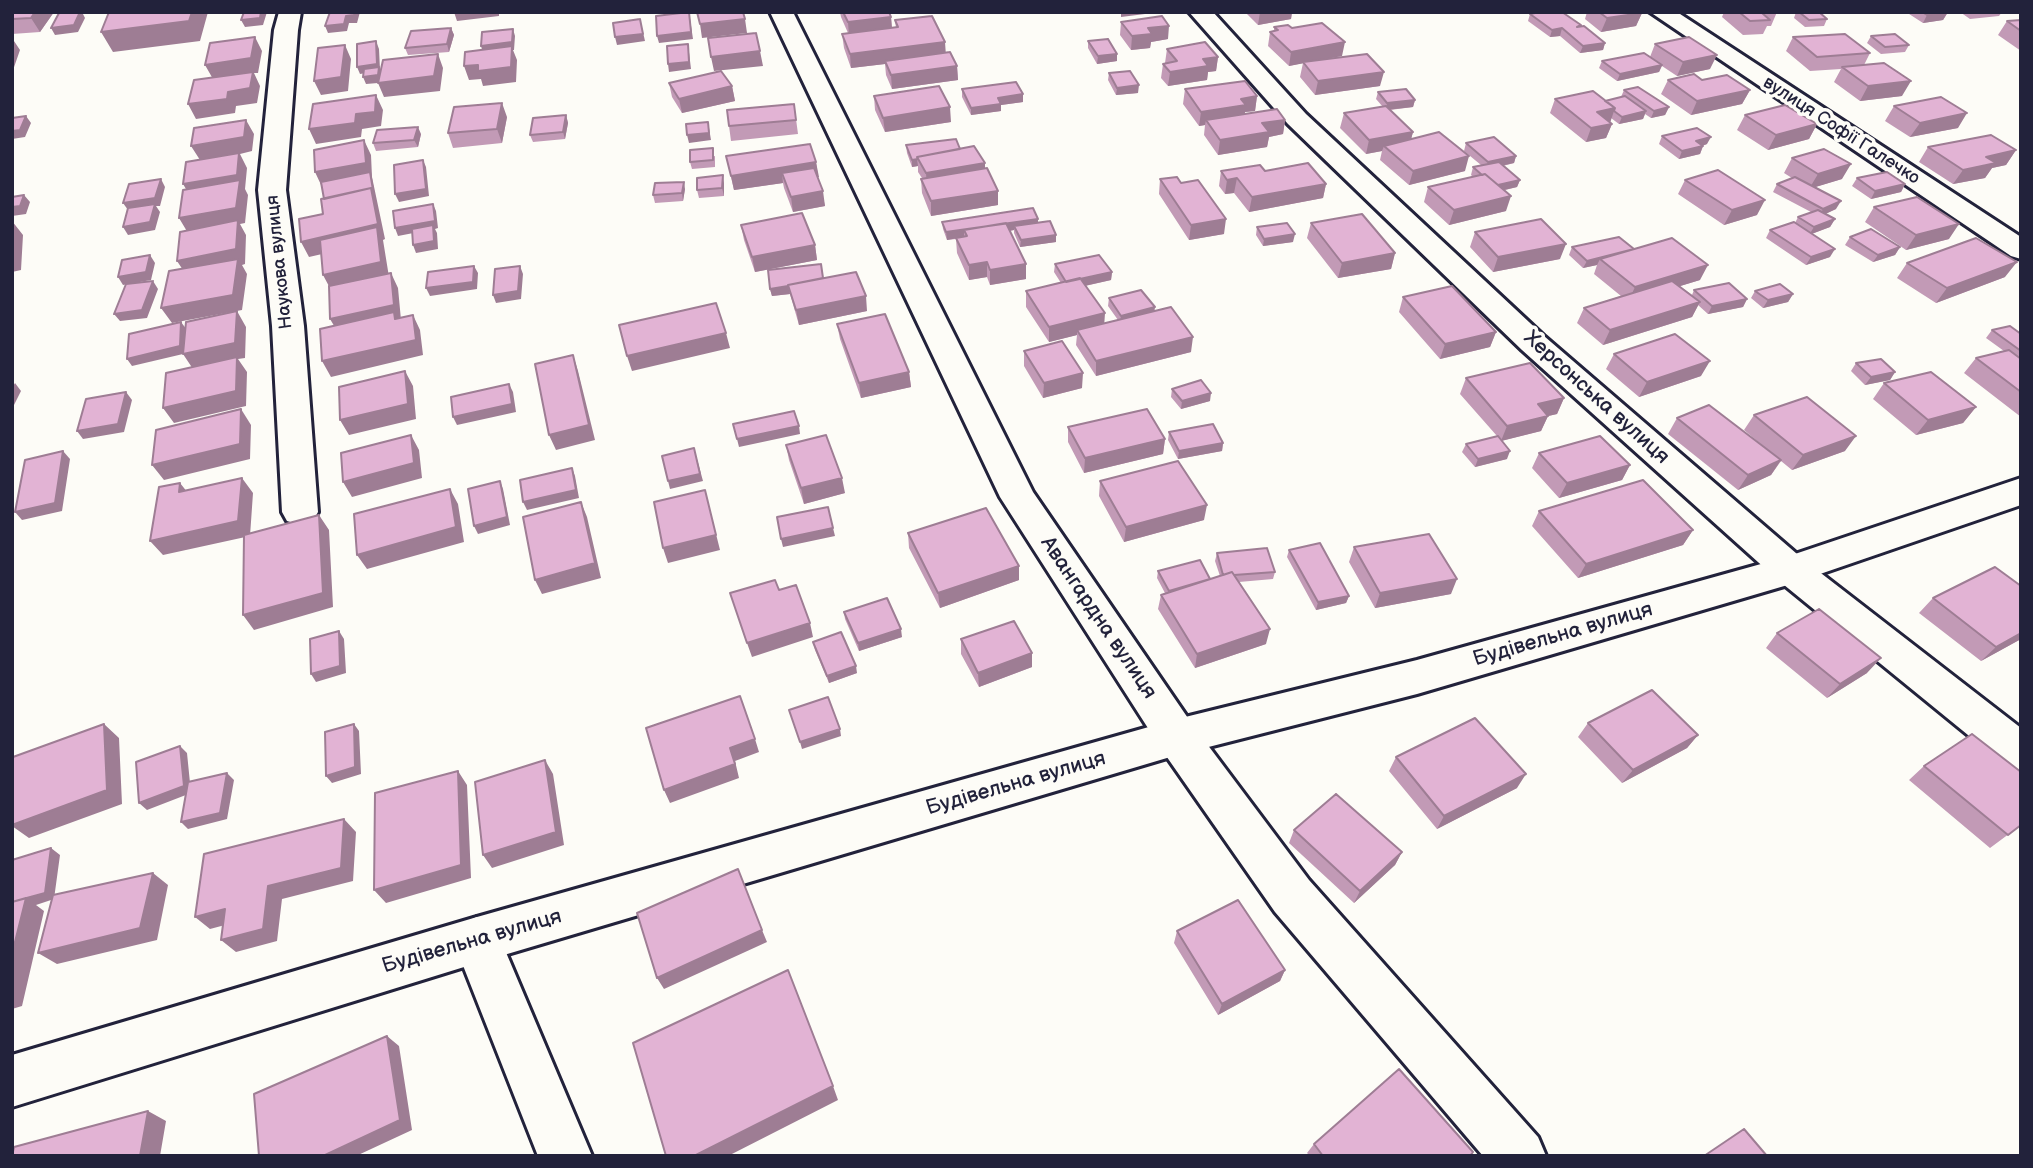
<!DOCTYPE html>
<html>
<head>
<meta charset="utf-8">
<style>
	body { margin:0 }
	#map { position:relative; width:2033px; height:1168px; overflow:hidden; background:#fdfcf7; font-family:"Balsamiq Sans",sans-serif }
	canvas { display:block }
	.frame { position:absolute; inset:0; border:14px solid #22223b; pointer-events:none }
</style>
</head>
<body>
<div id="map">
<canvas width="2033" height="1168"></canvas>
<div class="frame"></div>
</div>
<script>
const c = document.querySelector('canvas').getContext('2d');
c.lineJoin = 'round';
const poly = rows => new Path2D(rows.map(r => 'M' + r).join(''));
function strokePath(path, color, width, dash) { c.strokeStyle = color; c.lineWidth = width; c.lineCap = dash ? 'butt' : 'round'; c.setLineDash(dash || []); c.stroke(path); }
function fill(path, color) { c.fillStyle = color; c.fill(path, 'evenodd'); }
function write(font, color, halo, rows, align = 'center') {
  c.font = font + ' "Balsamiq Sans",sans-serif'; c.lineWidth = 7; c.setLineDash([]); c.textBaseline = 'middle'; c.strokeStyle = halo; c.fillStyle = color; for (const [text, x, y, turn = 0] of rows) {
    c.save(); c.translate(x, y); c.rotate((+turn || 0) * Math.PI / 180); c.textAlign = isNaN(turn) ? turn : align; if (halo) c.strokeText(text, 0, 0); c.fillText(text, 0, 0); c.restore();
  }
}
const minor = poly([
	[279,12,301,12,298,30,286,190,304,326,318,512,313,521,300,525,287,521,282,512,272,326,258,190,274,30,279,12],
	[770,12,793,12,1033,492,1192,724,1309,880,1538,1137,1546,1156,1483,1156,1275,912,1162,750,1000,497,770,12],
	[1189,12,1213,12,1306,114,1544,336,1804,560,2021,728,2021,771,2006,766,1778,580,1522,350,1288,124,1189,12],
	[1650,12,1677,12,2021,237,2021,259,2011,256,1650,12],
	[477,917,494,924,592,1156,538,1156,453,940,460,924,477,917]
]);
const tertiary = poly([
	[2021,478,2021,505,1791,584,1417,694,1177,755,477,963,12,1107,12,1055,477,917,1177,719,1417,660,1786,557,2021,478]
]);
const wall = poly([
	[12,12,54,12,40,32,12,34],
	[840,12,889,12,891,17,892,28,896,28,895,20,945,42,945,53,957,66,958,80,892,89,886,75,885,64,851,68,844,48,842,34,848,33,841,17],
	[1245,12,1292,12,1291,19,1258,25],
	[1529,12,1562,12,1581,25,1580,27,1605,43,1603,50,1580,53,1560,36,1550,37,1528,21,1530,14,1532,14],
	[1587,12,1642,13,1636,26,1601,32,1585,19],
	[1724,12,1777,12,1771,26,1767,26,1763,34,1743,35,1722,17],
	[1796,12,1819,12,1827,19,1824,26,1805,27,1794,18],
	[1906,12,1948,12,1943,20,1923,23],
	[1960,12,2002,12,1999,16,1970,19],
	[2021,20,2021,51,1998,35,2007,21],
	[1121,22,1168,39,1151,42,1150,48,1131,50,1120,35],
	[1274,27,1292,28,1342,56,1321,60,1380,86,1315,95,1300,77,1303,63,1289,66,1268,46,1270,32,1274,31],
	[451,28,454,35,449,52,408,55,405,48],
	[1871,36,1909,45,1905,52,1881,54,1867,43],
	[1793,37,1870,53,1864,65,1902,96,1860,101,1834,82,1841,69,1810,71,1786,51],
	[1088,41,1117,61,1097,64,1088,48],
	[1655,44,1710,69,1677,76,1662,66,1659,72,1617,81,1599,68,1602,61,1650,57],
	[1167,49,1218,57,1216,71,1208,72,1207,80,1168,86,1161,78,1163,64,1165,63],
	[1109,73,1138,93,1116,95,1108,80],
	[1668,80,1750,90,1742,104,1691,115,1661,94],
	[669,83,732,86,735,101,682,113,672,97],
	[962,89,1023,94,1023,102,1001,105,1001,111,971,115,962,97],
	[1185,89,1257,96,1255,111,1245,112,1245,114,1285,120,1283,134,1269,137,1267,147,1218,155,1204,135,1205,125,1199,126,1183,104],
	[1624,90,1669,107,1665,115,1651,118,1645,114,1643,119,1619,124,1611,118,1610,122,1612,124,1606,138,1586,142,1550,113,1555,99,1605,101,1621,97],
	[1378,92,1415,100,1413,107,1390,110,1413,132,1411,139,1465,171,1409,185,1380,160,1382,151,1366,154,1340,128,1344,113,1383,107,1376,99],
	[874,96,951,122,885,132,875,110],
	[794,104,798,134,731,141,729,126],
	[1894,106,1958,128,1910,137,1885,121],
	[566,115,568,123,565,139,533,142,530,135],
	[1745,115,1817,124,1809,139,1768,150,1737,130],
	[507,117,502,143,453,148,448,133],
	[421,134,418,147,376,151,373,143],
	[1662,136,1707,144,1702,146,1703,146,1700,154,1679,159,1659,144],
	[1466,143,1516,156,1514,163,1503,166,1520,180,1517,187,1505,190,1506,211,1449,225,1424,202,1428,187,1473,177,1471,175,1473,167,1481,165,1464,151],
	[906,145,960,149,985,163,985,169,998,205,931,216,922,193,921,179,922,178,918,172,918,166,912,167,907,153],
	[1928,147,2016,150,2006,165,1992,168,1985,178,1953,184,1919,162],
	[715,156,715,167,692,169,690,162],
	[726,156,816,162,818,177,825,206,793,212,784,188,783,183,734,190],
	[1792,158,1842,179,1815,187,1836,209,1825,214,1835,219,1830,227,1811,234,1830,257,1806,265,1766,238,1770,230,1795,223,1798,217,1811,212,1773,192,1777,184,1792,178,1784,173],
	[1221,171,1265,171,1326,184,1323,198,1249,212,1234,193,1225,194,1219,186],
	[1857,178,1905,184,1901,192,1871,199,1852,186],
	[1160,179,1181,183,1224,234,1189,240,1159,194],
	[1685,180,1757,215,1724,225,1678,194],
	[724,183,724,196,699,198,697,190],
	[685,189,683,201,655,203,653,195],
	[1874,207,1949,239,1906,250,1865,222],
	[1038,219,1038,222,1056,235,1056,242,1020,247,1014,233,1014,230,1010,231,1026,264,1026,279,990,285,987,277,969,280,957,253,956,239,947,240,943,229,942,222],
	[1311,223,1395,253,1391,269,1338,278,1307,238],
	[741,225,815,245,817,260,755,272,744,240],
	[1257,227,1293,242,1263,246,1256,235],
	[1475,232,1560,259,1493,272,1470,247],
	[1850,237,1900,247,1895,255,1873,262,1845,245],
	[1572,247,1634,249,1700,280,1680,286,1692,295,1694,290,1747,299,1743,307,1708,314,1698,305,1692,317,1603,345,1577,323,1584,308,1621,296,1594,274,1597,265,1583,268,1569,255],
	[1907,263,2005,277,1936,303,1897,278],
	[1055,264,1112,272,1111,280,1085,286,1104,323,1118,320,1108,306,1109,298,1155,311,1191,352,1096,376,1076,345,1077,335,1049,342,1026,307,1026,291,1061,283,1054,272],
	[823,278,867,311,799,325,790,294,772,296,770,289],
	[1755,291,1793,294,1788,302,1763,308,1751,298],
	[1403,297,1496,332,1490,347,1440,359,1399,312],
	[837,324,909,372,911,387,861,398,840,339],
	[1992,330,2021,334,2021,417,1964,373,1976,358,2004,351,1986,338],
	[1024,351,1082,388,1043,398,1024,366],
	[1614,354,1701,376,1639,397,1606,369],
	[1856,363,1895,372,1890,380,1865,385,1851,371],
	[1466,378,1564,398,1557,414,1548,416,1541,431,1501,441,1507,459,1475,467,1462,452,1466,444,1497,436,1460,394],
	[1884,383,1976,407,1963,423,1916,435,1873,399],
	[1172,389,1210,401,1181,409,1171,397],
	[1754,415,1845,451,1792,470,1781,461,1771,475,1738,490,1668,434,1677,418,1763,446,1744,430],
	[1068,427,1165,439,1163,454,1084,473,1068,442],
	[1169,432,1223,443,1222,451,1178,459,1168,440],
	[786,445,845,493,804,504,789,460],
	[1539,453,1630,465,1622,480,1559,498,1532,468],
	[1100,481,1204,520,1124,542,1099,496],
	[1539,511,1693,530,1683,545,1578,578,1532,526],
	[908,533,1019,566,1019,580,940,608,909,548],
	[1354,547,1451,594,1375,608,1349,562],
	[1289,550,1349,596,1346,603,1316,610,1287,557],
	[1217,553,1275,572,1273,579,1239,582,1266,644,1195,668,1158,609,1161,595,1165,593,1157,578,1158,571,1210,579,1220,576,1215,561],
	[1933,598,2021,639,1981,661,1919,613],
	[844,612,902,637,859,651,845,619],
	[1777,633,1867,673,1827,698,1766,648],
	[961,639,1032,667,979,687,961,654],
	[813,642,857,673,829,683,815,650],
	[1588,723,1698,735,1687,748,1622,783,1578,737],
	[1396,757,1517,788,1437,829,1389,771],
	[1924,766,2021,825,1990,848,1909,780],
	[1294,830,1402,852,1395,865,1354,903,1289,843],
	[1177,931,1285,970,1280,981,1218,1015,1174,943],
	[1314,1144,1470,1156,1310,1156,1307,1153]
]);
const shadedWall = poly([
	[35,12,54,12,40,32,31,18],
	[80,12,82,12,85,18,78,32,55,35,51,28],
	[192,12,208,12,200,41,113,52,101,32],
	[261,12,267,12,263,25,245,27,241,20],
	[355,12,360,12,357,23,349,23,347,31,328,33,325,26],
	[454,12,499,12,499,16,457,21],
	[689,12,693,39,659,43,657,36],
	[1121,12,1161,12,1121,17],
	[1260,12,1292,12,1291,19,1258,25],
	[1948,12,1943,20,1923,23,1927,15],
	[1642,13,1636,26,1601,32,1607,18],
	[891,17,892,30,849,36,848,22],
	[640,19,645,41,617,45,615,37],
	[745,19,747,33,702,38,700,24],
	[1169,26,1168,39,1151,42,1150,48,1131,50,1132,36,1148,28],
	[451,28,454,35,449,52,447,44],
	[1562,28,1560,36,1550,37,1552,30],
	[513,29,515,36,514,50,513,50,517,60,516,82,483,86,481,79,469,80,464,66,483,53,481,46],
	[255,37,262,51,258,73,254,73,260,86,257,103,236,106,235,113,196,119,188,104,228,92,213,79,205,65],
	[12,38,20,50,12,73],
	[376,41,379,49,380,70,382,75,438,54,443,68,440,91,384,97,378,83,366,84,363,77,378,71,360,74,357,67],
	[945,42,946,56,885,61,885,64,851,68,850,54],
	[1345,42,1342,56,1289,66,1291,52],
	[1605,43,1603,50,1580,53,1583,46],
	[688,44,691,69,669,72,668,64],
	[345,45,351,59,348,91,321,95,314,81],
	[760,51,763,66,714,71,711,57],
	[1117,54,1117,61,1097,64,1098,56],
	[1717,55,1710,69,1677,76,1683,62],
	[1218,57,1216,71,1208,72,1207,80,1168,86,1170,72,1203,59],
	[1662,65,1659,72,1617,81,1620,74],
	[957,66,958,80,892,89,891,75],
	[1384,72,1380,86,1315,95,1318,81],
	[1911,81,1902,96,1860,101,1868,86],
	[1139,85,1138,93,1116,95,1117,88],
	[732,86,735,101,682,113,679,99],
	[1750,90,1742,104,1691,115,1697,101],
	[1023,94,1023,102,1001,105,1001,111,971,115,971,108,998,98],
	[376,95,383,110,381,126,362,129,361,137,316,144,309,129,356,114],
	[1257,96,1255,111,1245,112,1244,120,1206,120,1205,125,1199,126,1201,112,1241,99],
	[1415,100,1413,107,1386,110,1387,103],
	[502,103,507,117,502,143,497,129],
	[950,107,951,122,885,132,883,118],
	[1669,107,1665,115,1651,118,1654,111],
	[1615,108,1610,123,1597,112],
	[1646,111,1643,119,1619,124,1622,117],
	[1967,113,1958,128,1910,137,1920,123],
	[566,115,568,123,565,139,563,132],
	[26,116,31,123,25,137,12,139,12,131],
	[246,120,254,134,252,151,240,154,247,168,245,189,248,195,245,223,240,224,246,235,245,264,242,265,247,274,242,310,172,323,161,308,187,276,177,261,188,233,179,218,192,199,183,184,200,160,191,146],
	[1285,120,1283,134,1269,137,1267,147,1218,155,1220,140,1262,123],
	[708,122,711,140,689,143,687,135],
	[1612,124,1606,138,1586,142,1591,128],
	[1817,124,1809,139,1768,150,1776,135],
	[418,127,421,134,418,147,414,140],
	[1413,132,1409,147,1384,146,1382,151,1366,154,1369,140],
	[1711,137,1707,144,1693,149,1696,141],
	[364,140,371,155,372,177,385,239,383,240,389,277,331,290,323,275,379,241,309,257,301,242,371,178,322,187,315,172],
	[1703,146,1700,154,1679,159,1682,151],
	[2016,150,2006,165,1992,168,1985,178,1953,184,1963,170,1986,157],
	[1469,156,1465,171,1409,185,1413,171],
	[1516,156,1514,163,1486,169,1488,162],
	[917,159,918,166,912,167,912,160],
	[423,160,426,167,429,196,399,202,395,194],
	[816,162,819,177,785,182,782,173,783,183,734,190,731,176],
	[985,163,985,177,927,188,926,173],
	[1851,164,1842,179,1809,189,1818,174],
	[723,175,724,183,724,196,722,188],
	[1237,178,1234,193,1225,194,1227,180],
	[161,179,165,187,160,206,156,206,160,212,155,230,128,235,123,227,128,210,123,203],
	[1520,180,1517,187,1491,193,1494,186],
	[684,182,685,189,683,201,682,193],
	[1326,184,1323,198,1249,212,1252,197],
	[1905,184,1901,192,1871,199,1875,191],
	[823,191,825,206,793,212,791,197],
	[998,191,998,205,931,216,931,201],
	[24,195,30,202,26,214,12,216,12,207],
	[1511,196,1506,211,1449,225,1454,210],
	[1765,200,1757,215,1724,225,1732,210],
	[1841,201,1836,209,1819,217,1823,209],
	[433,204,436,211,438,228,435,229,437,233,438,249,416,253,413,245,434,229,398,236,395,228],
	[1038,219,1038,227,1014,226,1014,230,967,237,964,230,964,237,947,240,946,232],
	[1226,219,1224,234,1189,240,1191,225],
	[1835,219,1830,227,1809,235,1814,227],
	[12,221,23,235,21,270,12,272],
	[1959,224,1949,239,1906,250,1916,235],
	[1295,234,1293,242,1263,246,1264,239],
	[1056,235,1056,242,1020,247,1021,240],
	[1566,244,1560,259,1493,272,1498,257],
	[815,245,817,260,755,272,752,257],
	[1900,247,1895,255,1873,262,1878,255],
	[1835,249,1830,257,1806,265,1811,257],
	[1634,250,1600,259,1597,265,1583,268,1587,261],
	[1395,253,1391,269,1338,278,1342,263],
	[150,255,155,263,151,280,123,285,118,277],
	[987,262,987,277,969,280,969,265],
	[2017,262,2005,277,1936,303,1947,288],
	[1026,264,1026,279,990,285,990,270],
	[1708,265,1700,280,1628,302,1635,287],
	[474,266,478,273,477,289,430,296,426,288],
	[520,266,523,274,521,299,496,303,493,295],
	[1112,272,1111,280,1066,290,1066,282],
	[391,273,398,288,401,320,339,334,330,319],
	[153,281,158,289,147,318,120,321,114,314],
	[788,286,790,294,772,296,770,289],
	[1793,294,1788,302,1763,308,1768,300],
	[866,296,867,311,799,325,796,310],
	[1747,299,1743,307,1708,314,1712,306],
	[1700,302,1692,317,1603,345,1610,330],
	[1155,307,1154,315,1120,323,1121,316],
	[237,311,246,327,245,358,238,359,247,372,246,406,174,423,163,408,193,369,183,354,132,366,127,359,181,322,187,330],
	[1105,313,1104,328,1077,330,1077,335,1049,342,1049,327],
	[413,315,420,330,423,355,331,377,322,361],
	[1496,332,1490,347,1440,359,1445,344],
	[726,333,730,348,632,371,627,356],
	[1193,337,1191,352,1096,376,1096,361],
	[573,355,578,371,595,440,556,450,549,435],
	[1710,361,1701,376,1639,397,1647,382],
	[405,371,413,386,416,419,349,435,340,420],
	[909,372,911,387,861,398,859,383],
	[1895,372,1890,380,1865,385,1871,377],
	[1083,373,1082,388,1043,398,1044,383],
	[15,383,21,391,12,409,12,388],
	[509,384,513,392,516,412,457,425,453,417],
	[126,392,132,400,124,432,83,439,77,431],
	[1211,393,1210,401,1181,409,1182,401],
	[1564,398,1557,414,1531,420,1538,404],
	[1976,407,1963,423,1916,435,1928,420],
	[241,409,251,425,250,459,164,480,152,465],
	[1548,416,1541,431,1501,441,1507,426],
	[799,426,800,434,739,447,737,439],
	[411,435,419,450,422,478,352,497,343,482],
	[1856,436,1845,451,1792,470,1803,455],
	[1165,439,1163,454,1084,473,1085,458],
	[1223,443,1222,451,1178,459,1179,451],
	[694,448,703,481,670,489,668,481],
	[63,451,70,459,62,511,22,520,15,512],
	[1510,451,1507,459,1475,467,1478,459],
	[1781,460,1771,475,1738,490,1748,475],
	[1630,465,1622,480,1559,498,1567,483],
	[572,468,575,476,579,498,527,510,523,502],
	[242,478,253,493,250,536,163,555,150,541],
	[842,478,845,493,804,504,801,488],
	[500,481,503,489,510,525,478,534,474,526],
	[180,483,192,498,179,492],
	[450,489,458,504,464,542,367,569,357,555],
	[705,490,720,550,668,563,663,548],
	[581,502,587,517,601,578,542,594,535,580],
	[1207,505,1204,520,1124,542,1126,527],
	[319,515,329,530,333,607,254,630,243,615],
	[833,528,835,536,783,547,781,539],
	[1693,530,1683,545,1578,578,1586,564],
	[1019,566,1019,580,940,608,938,593],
	[1457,579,1451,594,1375,608,1380,593],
	[1349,596,1346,603,1316,610,1318,602],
	[810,623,813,637,752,657,747,643],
	[901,629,902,637,859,651,858,643],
	[1270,629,1266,644,1195,668,1197,654],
	[339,631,344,639,346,673,316,682,311,674],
	[2021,633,2021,639,1981,661,1996,647],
	[1032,653,1032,667,979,687,978,673],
	[1881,658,1867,673,1827,698,1840,684],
	[856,666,857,673,829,683,827,676],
	[104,724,119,738,122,804,29,838,12,826],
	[354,724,359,731,361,774,332,783,326,776],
	[840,729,841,736,802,749,800,742],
	[1698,735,1687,748,1622,783,1633,770],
	[755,739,759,752,735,761,739,778,670,803,664,790,730,748],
	[180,746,187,753,191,793,147,810,139,803],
	[545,760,553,774,564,845,492,868,483,855],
	[458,771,467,785,471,878,386,903,374,890],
	[227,773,234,780,227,819,188,829,181,822],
	[1526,774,1517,788,1437,829,1444,816],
	[344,819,356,832,353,881,282,899,277,941,236,952,221,940,268,886],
	[51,848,60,855,54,899,36,905,44,911,22,1006,12,1009,12,903],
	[1402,852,1395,865,1354,903,1360,891],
	[153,873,168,885,157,940,57,964,38,953],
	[225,909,240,921,210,929,195,917],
	[762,930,767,942,664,989,657,978],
	[1285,970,1280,981,1218,1015,1222,1004],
	[387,1036,399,1046,412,1130,356,1156,323,1156],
	[833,1086,838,1100,728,1156,694,1156],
	[148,1111,166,1121,160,1156,140,1156]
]);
const building = poly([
	[12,12,35,12,31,18,12,19,12,12],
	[69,12,80,12,74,25,51,28,59,13,69,12],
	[109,12,192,12,189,21,101,32,109,12],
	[244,12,261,12,260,18,241,20,244,12],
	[330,12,355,12,354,15,346,16,344,24,325,26,330,12],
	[689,12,691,32,657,36,656,16,689,12],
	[697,12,743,12,745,19,700,24,697,12],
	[843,12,889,12,891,17,848,22,843,12],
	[1540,12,1562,12,1581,25,1577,27,1584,26,1605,43,1583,46,1562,28,1552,30,1530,14,1540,12],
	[1599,12,1641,12,1642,13,1607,18,1599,12],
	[1739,12,1774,12,1762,13,1770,20,1750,21,1739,12],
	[1799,12,1819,12,1827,19,1809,20,1799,12],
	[1922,12,1948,12,1927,15,1922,12],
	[932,16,945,42,850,54,842,34,898,27,895,20,932,16],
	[1162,16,1169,26,1148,28,1152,34,1132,36,1121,22,1162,16],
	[640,19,643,34,615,37,613,23,640,19],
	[2021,20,2021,31,2007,21,2021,20],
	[1322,23,1345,42,1291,52,1270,32,1278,30,1274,27,1288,25,1292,28,1322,23],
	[451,28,447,44,405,48,411,31,451,28],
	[513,29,512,42,481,46,482,32,513,29],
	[756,33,760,51,711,57,708,38,756,33],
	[1845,34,1870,53,1817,57,1793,37,1845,34],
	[1895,34,1909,45,1885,47,1871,36,1895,34],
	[255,37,251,58,205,65,210,43,255,37],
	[1689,37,1717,55,1683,62,1655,44,1689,37],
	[1108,39,1117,54,1098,56,1088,41,1108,39],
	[376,41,377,64,357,67,357,44,376,41],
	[1205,42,1218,57,1203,59,1208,66,1170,72,1163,64,1177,61,1167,49,1205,42],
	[688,44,689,62,668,64,667,46,688,44],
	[345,45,341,77,314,81,318,48,345,45],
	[512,46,511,67,478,71,478,65,464,66,465,52,512,46],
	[950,52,957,66,891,75,885,61,950,52],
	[1644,53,1662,65,1620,74,1602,61,1644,53],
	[438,54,434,76,378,83,383,60,438,54],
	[1367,54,1384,72,1318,81,1303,62,1367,54],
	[1884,63,1911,81,1868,86,1842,67,1884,63],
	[379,67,378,75,363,77,364,69,379,67],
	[721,71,732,86,679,99,669,83,721,71],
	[1130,71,1139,85,1117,88,1109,73,1130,71],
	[253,72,250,88,228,92,227,99,188,104,194,80,253,72],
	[1694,74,1702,80,1727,75,1750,90,1697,101,1668,80,1694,74],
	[1245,81,1257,96,1241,99,1246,105,1201,112,1185,89,1245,81],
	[1016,82,1023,94,998,98,1001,104,971,108,962,89,1016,82],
	[939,86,950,107,883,118,874,96,939,86],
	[1638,87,1669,107,1654,111,1624,90,1638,87],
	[1406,89,1415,100,1387,103,1378,92,1406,89],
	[1593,91,1615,108,1597,112,1612,124,1591,128,1555,99,1593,91],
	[376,95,375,112,356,114,355,123,309,129,313,104,376,95],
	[1625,96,1646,111,1622,117,1614,111,1615,108,1605,101,1625,96],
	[1941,97,1967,113,1920,123,1894,106,1941,97],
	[502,103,497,129,448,133,454,107,502,103],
	[794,104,796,120,729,126,727,110,794,104],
	[1785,105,1817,124,1776,135,1745,115,1785,105],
	[1386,106,1413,132,1369,140,1344,113,1386,106],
	[1277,109,1285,120,1262,123,1269,132,1220,140,1206,120,1277,109],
	[566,115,563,132,530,135,533,118,566,115],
	[26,116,20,130,12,131,12,118,26,116],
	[246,120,244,137,191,146,194,128,246,120],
	[708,122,709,133,687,135,686,124,708,122],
	[418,127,414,140,373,143,377,130,418,127],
	[1697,128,1711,137,1696,141,1703,146,1682,151,1662,136,1697,128],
	[1439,132,1469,156,1413,171,1384,146,1439,132],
	[1991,135,2016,150,1986,157,1996,163,1963,170,1928,147,1991,135],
	[1494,137,1516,156,1488,162,1466,143,1494,137],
	[956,139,960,149,917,157,918,159,912,160,906,145,956,139],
	[364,140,366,163,315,172,314,150,364,140],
	[810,144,816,162,731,176,726,156,810,144],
	[974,146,985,163,926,173,917,157,974,146],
	[713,148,713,160,690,162,690,150,713,148],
	[1824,149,1851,164,1818,174,1792,158,1824,149],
	[239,153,237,175,183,184,186,162,239,153],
	[423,160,426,189,395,194,394,165,423,160],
	[1499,162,1520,180,1498,185,1485,174,1482,175,1473,167,1499,162],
	[1308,163,1326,184,1252,197,1237,178,1227,180,1221,171,1260,165,1265,171,1308,163],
	[814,168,823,191,791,197,782,173,814,168],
	[987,168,998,191,931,201,921,179,987,168],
	[1718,170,1765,200,1732,210,1685,180,1718,170],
	[370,172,374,196,371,188,324,199,321,182,370,172],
	[1887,172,1905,184,1875,191,1857,178,1887,172],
	[1485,174,1511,196,1454,210,1428,187,1485,174],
	[723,175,722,188,697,190,697,178,723,175],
	[1177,177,1181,183,1198,180,1226,219,1191,225,1160,179,1177,177],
	[1795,177,1841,201,1823,209,1777,184,1795,177],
	[161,179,155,198,123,203,129,184,161,179],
	[240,180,236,208,179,218,183,190,240,180],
	[684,182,682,193,653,195,655,183,684,182],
	[371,188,378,224,301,242,299,219,323,214,321,199,371,188],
	[24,195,20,206,12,207,12,197,24,195],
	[1917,197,1959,224,1916,235,1874,207,1917,197],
	[155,204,150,222,123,227,128,208,155,204],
	[433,204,435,221,395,228,393,211,433,204],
	[1033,208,1038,219,946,232,942,222,1033,208],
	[1818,210,1835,219,1814,227,1798,217,1818,210],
	[802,213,815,245,752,257,741,225,802,213],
	[1362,214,1395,253,1342,263,1311,223,1362,214],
	[1541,219,1566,244,1498,257,1475,232,1541,219],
	[238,220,236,249,177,261,180,232,238,220],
	[1050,221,1056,235,1021,240,1014,226,1050,221],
	[1794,222,1835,249,1811,257,1770,230,1794,222],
	[1006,223,1026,264,990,270,987,262,969,265,956,238,967,236,964,230,1006,223],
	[1287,223,1295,234,1264,239,1257,227,1287,223],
	[433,225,434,241,413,245,412,229,433,225],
	[377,227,381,262,323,275,320,240,377,227],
	[1871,229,1900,247,1878,255,1850,237,1871,229],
	[1619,237,1634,249,1587,261,1572,247,1619,237],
	[1672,238,1708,265,1635,287,1600,259,1672,238],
	[1976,238,2017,262,1947,288,1907,263,1976,238],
	[150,255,146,272,118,277,122,260,150,255],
	[1099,255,1112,272,1066,282,1055,264,1099,255],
	[238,259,233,295,161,308,169,271,238,259],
	[821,264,823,278,788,285,788,286,770,289,768,270,821,264],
	[474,266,473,282,426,288,428,272,474,266],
	[520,266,518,291,493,295,495,269,520,266],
	[856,272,866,296,796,310,788,285,856,272],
	[391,273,394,305,330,319,329,286,391,273],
	[1080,278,1105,313,1049,327,1026,291,1080,278],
	[153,281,142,310,114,314,126,284,153,281],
	[1672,281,1700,302,1610,330,1584,308,1672,281],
	[1729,283,1747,299,1712,306,1694,290,1729,283],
	[1780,284,1793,294,1768,300,1755,291,1780,284],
	[1452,286,1496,332,1445,344,1403,297,1452,286],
	[1141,290,1155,307,1121,316,1109,298,1141,290],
	[716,303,726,333,627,356,619,325,716,303],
	[1171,307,1193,337,1096,361,1077,330,1171,307],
	[237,311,235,343,183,354,186,322,237,311],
	[394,312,395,319,413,315,416,340,322,361,320,329,394,312],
	[885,314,909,372,859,383,837,324,885,314],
	[181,322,180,346,127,359,129,334,181,322],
	[2010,326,2021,334,2021,351,1992,330,2010,326],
	[1675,334,1710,361,1647,382,1614,354,1675,334],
	[1062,341,1083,373,1044,383,1024,351,1062,341],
	[2009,350,2021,359,2021,392,1976,358,2009,350],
	[573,355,589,425,549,435,535,364,573,355],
	[237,357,236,391,163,408,166,373,237,357],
	[1881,359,1895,372,1871,377,1856,363,1881,359],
	[1530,363,1564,398,1538,404,1548,416,1507,426,1466,378,1530,363],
	[405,371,408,404,340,420,339,387,405,371],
	[1931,372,1976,407,1928,420,1884,383,1931,372],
	[1201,380,1211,393,1182,401,1172,389,1201,380],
	[509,384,512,404,453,417,451,397,509,384],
	[126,392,118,424,77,431,86,399,126,392],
	[1807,397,1856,436,1803,455,1754,415,1807,397],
	[1709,405,1781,460,1748,475,1677,418,1709,405],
	[241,409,240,444,152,465,156,430,241,409],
	[1147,409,1165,439,1085,458,1068,427,1147,409],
	[794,411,799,426,737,439,733,424,794,411],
	[1213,424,1223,443,1179,451,1169,432,1213,424],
	[411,435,414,463,343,482,341,453,411,435],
	[826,435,842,478,801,488,786,445,826,435],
	[1498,436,1510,451,1478,459,1466,444,1498,436],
	[1600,436,1630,465,1567,483,1539,453,1600,436],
	[694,448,700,474,668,481,662,456,694,448],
	[63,451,55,503,15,512,25,460,63,451],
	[1178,461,1207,505,1126,527,1100,481,1178,461],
	[572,468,576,490,523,502,520,480,572,468],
	[242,478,238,521,150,541,159,487,180,483,179,492,242,478],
	[1643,480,1693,530,1586,564,1539,511,1643,480],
	[500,481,507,517,474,526,468,489,500,481],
	[450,489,456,527,357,555,354,514,450,489],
	[705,490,716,535,663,548,654,502,705,490],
	[581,502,595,563,535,580,523,517,581,502],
	[828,507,833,528,781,539,777,517,828,507],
	[986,508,1019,566,938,593,908,533,986,508],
	[319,515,323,593,243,615,244,535,319,515],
	[1429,534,1457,579,1380,593,1354,547,1429,534],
	[1320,543,1349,596,1318,602,1289,550,1320,543],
	[1267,548,1275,572,1234,575,1232,572,1223,575,1217,553,1267,548],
	[1200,560,1210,579,1169,591,1158,571,1200,560],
	[1995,567,2021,586,2021,633,1996,647,1933,598,1995,567],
	[1232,572,1270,629,1197,654,1161,595,1232,572],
	[775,580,779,590,796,585,810,623,747,643,730,593,775,580],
	[887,598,901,629,858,643,844,612,887,598],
	[1819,609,1881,658,1840,684,1777,633,1819,609],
	[1014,621,1032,653,978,673,961,639,1014,621],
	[339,631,340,666,311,674,310,639,339,631],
	[841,632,856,666,827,676,813,642,841,632],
	[1652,690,1698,735,1633,770,1588,723,1652,690],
	[740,696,755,739,730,748,735,764,664,790,646,728,740,696],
	[828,697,840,729,800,742,789,710,828,697],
	[1475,718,1526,774,1444,816,1396,757,1475,718],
	[104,724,107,790,12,825,13,757,104,724],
	[354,724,355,767,326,776,325,732,354,724],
	[1972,734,2021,772,2021,825,2008,835,1924,766,1972,734],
	[180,746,184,786,139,803,136,762,180,746],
	[545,760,556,832,483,855,475,782,545,760],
	[458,771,461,865,374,890,375,793,458,771],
	[227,773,220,813,181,822,188,782,227,773],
	[1336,794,1402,852,1360,891,1294,830,1336,794],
	[344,819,341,868,268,886,263,929,221,940,225,909,195,917,204,854,344,819],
	[51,848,45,893,12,902,12,860,51,848],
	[738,869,762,930,657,978,637,913,738,869],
	[153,873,140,928,38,953,53,895,153,873],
	[26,898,12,954,12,902,26,898],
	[1238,900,1285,970,1222,1004,1177,931,1238,900],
	[788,970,833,1086,694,1156,666,1156,633,1043,788,970],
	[387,1036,400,1120,323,1156,259,1156,254,1094,387,1036],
	[1399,1069,1473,1152,1470,1156,1323,1156,1314,1144,1399,1069],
	[148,1111,140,1156,12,1156,14,1147,148,1111],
	[1744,1129,1767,1156,1704,1156,1744,1129]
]);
const farStreetnames = [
	["вулиця Софії Галечко",1841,131,33],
	["Наукова вулиця",280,262,-96]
];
const streetNames = [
	["Херсонська вулиця",1596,398,42],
	["Авангардна вулиця",1098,618,56],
	["Будівельна вулиця",1563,635,-16],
	["Будівельна вулиця",1016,784,-16],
	["Будівельна вулиця",472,942,-16]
];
strokePath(minor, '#22223b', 6);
strokePath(tertiary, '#22223b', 6);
fill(minor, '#fdfcf7');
fill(tertiary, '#fdfcf7');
fill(wall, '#c29ab6');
fill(shadedWall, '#9e7d94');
fill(building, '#e2b3d4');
strokePath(building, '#9e7d94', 2);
write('18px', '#22223b', '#fdfcf7', farStreetnames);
write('21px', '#22223b', '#fdfcf7', streetNames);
</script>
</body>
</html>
